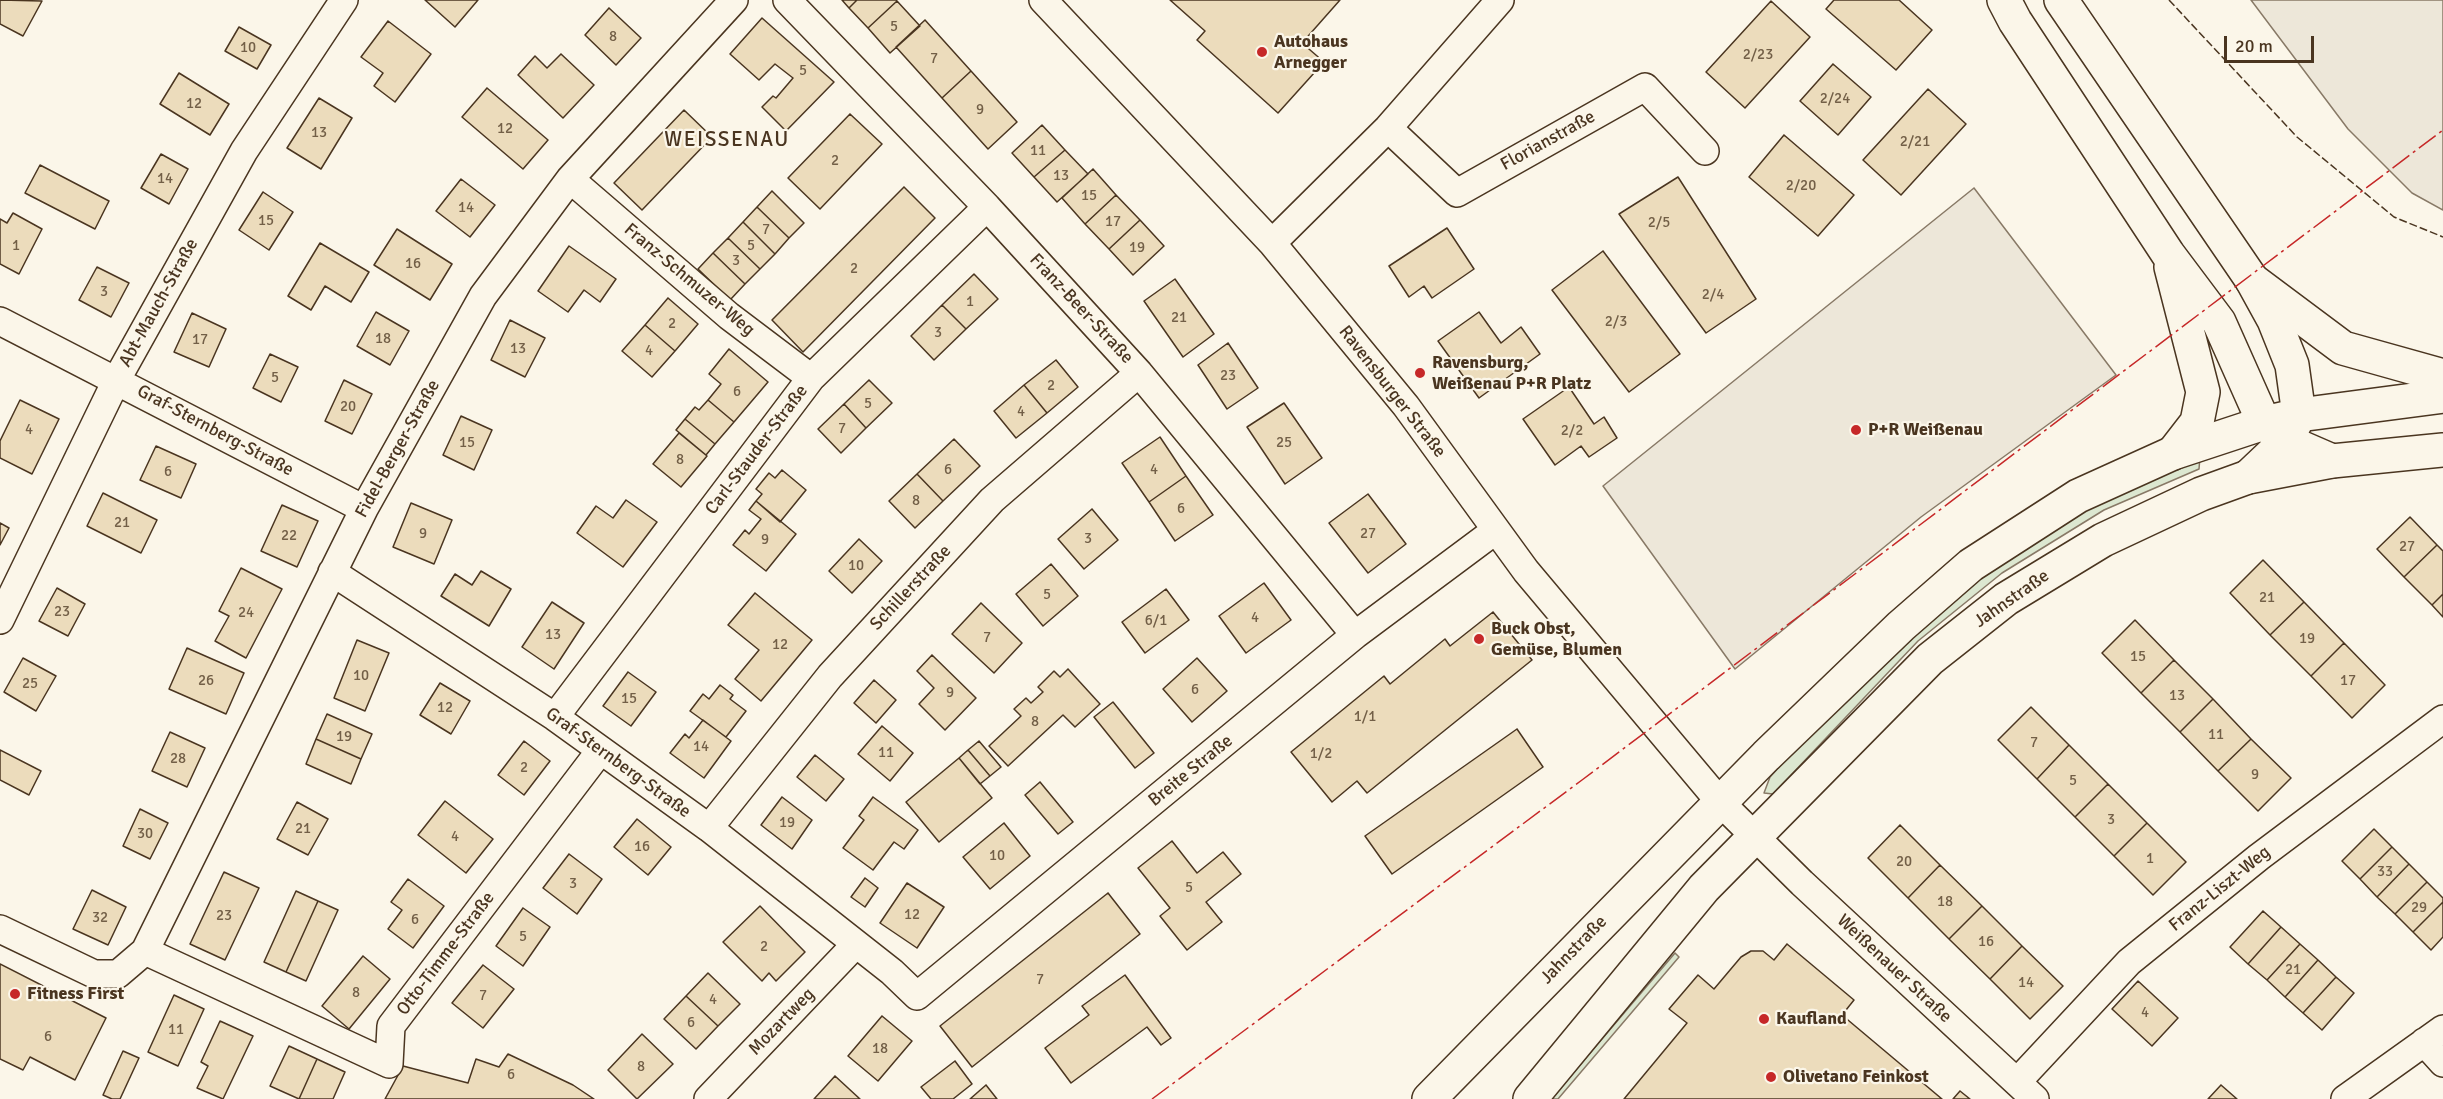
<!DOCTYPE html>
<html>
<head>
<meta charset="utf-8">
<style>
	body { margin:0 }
	#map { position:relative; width:2443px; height:1099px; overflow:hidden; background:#fbf6e9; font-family:Signika,sans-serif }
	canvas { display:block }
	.scale { position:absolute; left:2224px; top:36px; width:90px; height:27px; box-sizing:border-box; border:3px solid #4a3520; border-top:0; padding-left:8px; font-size:18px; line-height:21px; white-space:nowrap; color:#4a3520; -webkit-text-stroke:4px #fbf6e9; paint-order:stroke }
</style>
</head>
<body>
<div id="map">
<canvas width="2443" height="1099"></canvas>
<div class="scale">20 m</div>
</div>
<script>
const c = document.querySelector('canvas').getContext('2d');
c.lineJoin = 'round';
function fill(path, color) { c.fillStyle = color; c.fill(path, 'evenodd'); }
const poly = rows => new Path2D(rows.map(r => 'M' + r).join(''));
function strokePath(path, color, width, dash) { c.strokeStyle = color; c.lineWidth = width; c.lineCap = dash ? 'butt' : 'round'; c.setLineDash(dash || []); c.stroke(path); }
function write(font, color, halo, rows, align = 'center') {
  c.font = font + ' Signika,sans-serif'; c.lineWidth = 4.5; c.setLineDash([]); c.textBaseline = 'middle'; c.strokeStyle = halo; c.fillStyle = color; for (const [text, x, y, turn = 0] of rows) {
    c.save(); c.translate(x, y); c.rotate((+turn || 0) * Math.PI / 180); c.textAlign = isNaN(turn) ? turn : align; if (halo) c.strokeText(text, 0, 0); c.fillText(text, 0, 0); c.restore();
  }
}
const green = poly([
	[2200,457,2199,469,2104,510,2002,573,1918,641,1773,794,1764,793,1770,777,1815,727,1942,607,1994,564,2077,512,2200,457],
	[1675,953,1679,957,1558,1099,1551,1099,1675,953]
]);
const parking = poly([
	[2251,0,2443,0,2443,210,2412,193,2348,129,2251,0],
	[1974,188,2116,375,1921,517,1735,669,1603,486,1974,188]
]);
const building = poly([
	[0,0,42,1,23,36,0,24,0,0],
	[425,0,478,0,455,27,425,0],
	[842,0,857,0,849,8,842,0],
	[857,0,896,0,897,1,868,28,849,8,857,0],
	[1170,0,1340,0,1302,43,1324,62,1278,113,1197,40,1205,31,1170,0],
	[1834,0,1899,0,1932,30,1896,70,1826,9,1834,0],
	[897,1,920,26,890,53,868,28,897,1],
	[1771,1,1810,37,1745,108,1706,72,1771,1],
	[609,8,641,38,616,65,585,35,609,8],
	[762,18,834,82,786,131,762,107,773,96,776,98,793,78,775,64,759,80,730,54,762,18],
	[925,20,971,71,942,98,896,47,925,20],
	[388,21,431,54,395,102,374,86,383,73,361,57,388,21],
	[239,27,271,45,257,69,225,51,239,27],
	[561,54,594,85,563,118,518,75,535,56,547,68,561,54],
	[1833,64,1871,97,1838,135,1800,101,1833,64],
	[971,71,1017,122,988,149,942,98,971,71],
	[179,73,229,104,210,135,160,104,179,73],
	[487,88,548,140,523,169,462,117,487,88],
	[1928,89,1966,124,1901,195,1863,160,1928,89],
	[319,98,352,118,321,169,287,148,319,98],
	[684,110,712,137,642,210,614,183,684,110],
	[850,114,882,144,820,209,788,178,850,114],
	[1042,125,1065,150,1034,177,1012,153,1042,125],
	[1784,135,1854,195,1818,236,1749,177,1784,135],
	[1065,150,1088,174,1057,202,1034,177,1065,150],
	[161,154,188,169,169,204,141,188,161,154],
	[40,165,109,201,95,229,25,193,40,165],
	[1093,169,1116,195,1085,224,1062,198,1093,169],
	[1678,177,1756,299,1706,333,1619,214,1678,177],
	[461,179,495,205,470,237,436,211,461,179],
	[904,187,935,218,803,352,772,320,904,187],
	[772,191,804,223,789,238,757,207,772,191],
	[263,192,293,212,269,250,239,230,263,192],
	[1116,195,1140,220,1109,249,1085,224,1116,195],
	[757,207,789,238,775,254,743,222,757,207],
	[13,213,42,229,19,274,0,264,0,219,7,223,13,213],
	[1140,220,1164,246,1133,275,1109,249,1140,220],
	[743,222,775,254,760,269,728,238,743,222],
	[1447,228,1474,269,1432,298,1424,286,1409,297,1389,266,1447,228],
	[397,229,452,264,430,300,374,265,397,229],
	[728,238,760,269,745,284,713,253,728,238],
	[320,243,369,272,351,302,325,286,311,310,288,296,320,243],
	[569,246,616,279,600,302,584,290,568,312,538,291,569,246],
	[1603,251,1680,354,1629,392,1552,290,1603,251],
	[713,253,745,284,730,300,698,269,713,253],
	[97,267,129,283,111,317,79,300,97,267],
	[974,274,998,299,966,329,942,305,974,274],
	[1175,279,1214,334,1183,357,1144,301,1175,279],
	[668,298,698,324,675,351,645,325,668,298],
	[942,305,966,329,934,360,911,336,942,305],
	[376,312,409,331,390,365,357,346,376,312],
	[1479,312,1501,343,1521,327,1540,354,1479,398,1438,341,1479,312],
	[192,313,226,329,209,367,174,352,192,313],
	[510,320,545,338,525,377,491,360,510,320],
	[645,325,675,351,652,377,622,351,645,325],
	[1228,343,1258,388,1227,409,1198,365,1228,343],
	[729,349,768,382,734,422,708,400,721,384,709,374,729,349],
	[270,354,298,367,281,402,253,388,270,354],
	[1056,360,1078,387,1047,413,1024,385,1056,360],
	[344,380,372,394,352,434,325,421,344,380],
	[869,380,892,403,866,428,844,404,869,380],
	[1024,385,1047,413,1016,438,994,411,1024,385],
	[1569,387,1594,424,1604,417,1617,438,1589,457,1581,446,1555,465,1523,419,1569,387],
	[20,400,59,419,32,474,0,458,0,441,20,400],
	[708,400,734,422,715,444,685,419,695,407,699,410,708,400],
	[1284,403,1322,458,1285,484,1247,427,1284,403],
	[844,404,866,428,841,453,818,429,844,404],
	[461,416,492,430,474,470,443,455,461,416],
	[685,419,715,444,706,455,676,430,685,419],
	[679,433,707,456,681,487,653,464,679,433],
	[1160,437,1186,476,1149,502,1122,463,1160,437],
	[954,439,980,466,943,501,917,474,954,439],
	[156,446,196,464,181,498,140,480,156,446],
	[782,470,806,490,780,522,756,501,762,494,756,489,769,473,775,478,782,470],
	[917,474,943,501,915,528,889,501,917,474],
	[1186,476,1213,515,1175,541,1149,502,1186,476],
	[103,493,157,520,141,553,87,526,103,493],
	[1368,494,1406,544,1368,573,1329,523,1368,494],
	[626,500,657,522,623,567,577,533,596,506,613,518,626,500],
	[756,501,796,534,766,571,733,545,745,530,749,534,761,519,749,510,756,501],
	[411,503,452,520,434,564,393,547,411,503],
	[282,505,318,521,297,567,261,551,282,505],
	[1092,509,1118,540,1084,569,1058,539,1092,509],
	[2410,517,2437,545,2404,577,2377,549,2410,517],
	[0,523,9,528,0,545,0,523],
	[859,539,882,561,852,593,829,571,859,539],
	[2437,545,2443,551,2443,594,2432,605,2404,577,2437,545],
	[2263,560,2304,602,2270,635,2230,593,2263,560],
	[1051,564,1078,596,1043,626,1016,594,1051,564],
	[241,568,282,589,246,658,215,641,229,616,219,611,241,568],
	[481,571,511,589,489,626,441,596,455,574,472,585,481,571],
	[1264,583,1291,620,1246,653,1219,616,1264,583],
	[57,588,85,604,68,636,39,621,57,588],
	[1166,589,1189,620,1145,653,1122,622,1166,589],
	[755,593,812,640,761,701,735,679,759,650,728,625,755,593],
	[2443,594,2443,617,2432,605,2443,594],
	[552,602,584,623,554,669,522,647,552,602],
	[2304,602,2344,643,2311,676,2270,635,2304,602],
	[981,603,1022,643,994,673,952,634,981,603],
	[1493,612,1532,660,1367,793,1357,781,1332,802,1291,752,1384,676,1390,684,1445,639,1450,646,1493,612],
	[2135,620,2174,660,2141,693,2102,653,2135,620],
	[357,640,389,653,365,711,334,698,357,640],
	[2344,643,2385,685,2352,718,2311,676,2344,643],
	[187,648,244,673,226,714,169,689,187,648],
	[932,655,976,698,945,730,919,704,934,688,917,671,932,655],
	[23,658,56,676,36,711,4,692,23,658],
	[1197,658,1227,691,1192,722,1163,689,1197,658],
	[2174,660,2213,699,2180,732,2141,693,2174,660],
	[1068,669,1100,704,1075,727,1063,715,1008,766,989,746,1021,716,1014,709,1026,698,1031,703,1043,692,1038,687,1054,671,1060,677,1068,669],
	[628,672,656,692,631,726,603,706,628,672],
	[874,680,896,700,876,723,854,703,874,680],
	[440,683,470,701,451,734,420,715,440,683],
	[720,685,733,695,730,699,746,711,726,737,690,711,703,694,709,699,720,685],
	[2213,699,2251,739,2218,771,2180,732,2213,699],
	[1113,702,1154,753,1135,768,1094,717,1113,702],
	[2031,707,2069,745,2037,779,1998,740,2031,707],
	[327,714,372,734,361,759,316,739,327,714],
	[703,720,731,741,704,778,670,753,685,734,689,738,703,720],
	[882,726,913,753,890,781,858,754,882,726],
	[1517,729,1543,767,1392,874,1365,836,1517,729],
	[170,732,205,748,187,787,152,771,170,732],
	[316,739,361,759,351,784,306,764,316,739],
	[2251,739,2291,778,2258,811,2218,771,2251,739],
	[524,741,550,761,524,795,498,775,524,741],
	[979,741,1001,767,990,776,968,750,979,741],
	[2069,745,2108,784,2075,817,2037,779,2069,745],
	[0,750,41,771,29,795,0,780,0,750],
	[968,750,990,776,980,784,959,758,968,750],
	[815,755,844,779,826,801,797,777,815,755],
	[959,758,992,798,939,842,906,802,959,758],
	[1040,782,1073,822,1058,834,1025,795,1040,782],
	[2108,784,2147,823,2114,856,2075,817,2108,784],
	[782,797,812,820,792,849,761,825,782,797],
	[873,797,918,830,904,849,894,842,873,870,843,848,864,820,859,816,873,797],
	[445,801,493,839,466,873,418,835,445,801],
	[297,802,328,819,308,855,277,839,297,802],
	[140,809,168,823,150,859,123,846,140,809],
	[637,819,671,847,648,875,614,847,637,819],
	[1004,823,1030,856,990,889,963,857,1004,823],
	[2147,823,2186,862,2153,895,2114,856,2147,823],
	[1900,825,1940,865,1908,898,1868,858,1900,825],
	[2374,829,2392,847,2360,879,2342,861,2374,829],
	[1172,841,1197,873,1223,852,1241,874,1206,902,1222,922,1187,950,1160,916,1170,908,1138,868,1172,841],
	[2392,847,2409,864,2377,897,2360,879,2392,847],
	[569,854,602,879,577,914,543,888,569,854],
	[2409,864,2427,882,2395,914,2377,897,2409,864],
	[1940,865,1982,906,1949,939,1908,898,1940,865],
	[224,872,259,888,225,960,190,944,224,872],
	[865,878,878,888,865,907,851,897,865,878],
	[408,879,444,906,413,948,388,929,402,910,391,902,408,879],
	[2427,882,2443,898,2443,902,2413,932,2395,914,2427,882],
	[907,883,944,907,917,948,880,923,907,883],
	[92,890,126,907,108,945,73,929,92,890],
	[296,891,318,901,286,972,264,962,296,891],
	[1108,893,1140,934,972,1067,940,1026,1108,893],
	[318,901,338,910,306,981,286,972,318,901],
	[2443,902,2443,937,2431,950,2413,932,2443,902],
	[760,906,805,952,776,981,769,973,762,981,723,942,760,906],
	[1982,906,2022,946,1990,979,1949,939,1982,906],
	[523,908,550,927,523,966,496,946,523,908],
	[2263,911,2281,927,2248,964,2230,947,2263,911],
	[2281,927,2300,944,2267,980,2248,964,2281,927],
	[1787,944,1854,1000,1842,1015,1942,1099,1624,1099,1687,1023,1669,1009,1698,975,1714,989,1741,957,1751,951,1763,951,1774,960,1787,944],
	[2300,944,2318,960,2285,997,2267,980,2300,944],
	[2022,946,2063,986,2030,1019,1990,979,2022,946],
	[363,956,390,979,349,1029,322,1006,363,956],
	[2318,960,2336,977,2303,1013,2285,997,2318,960],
	[0,964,106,1018,75,1080,30,1057,23,1070,0,1059,0,964],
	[483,965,514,989,483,1028,452,1003,483,965],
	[708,973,740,1004,718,1026,686,996,708,973],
	[1125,975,1171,1038,1161,1045,1147,1027,1071,1083,1045,1048,1089,1015,1082,1006,1125,975],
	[2336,977,2354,993,2322,1030,2303,1013,2336,977],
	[2138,981,2178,1018,2152,1046,2112,1009,2138,981],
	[174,995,204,1009,178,1066,148,1052,174,995],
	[686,996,718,1026,696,1049,664,1019,686,996],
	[882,1016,912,1041,878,1081,848,1056,882,1016],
	[220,1021,253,1036,223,1099,197,1088,208,1066,201,1062,220,1021],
	[642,1034,673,1064,637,1099,608,1070,642,1034],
	[289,1046,317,1059,299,1099,270,1086,289,1046],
	[123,1051,139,1058,120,1099,112,1099,103,1095,123,1051],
	[508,1054,573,1085,594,1099,385,1099,403,1066,468,1083,476,1059,499,1067,508,1054],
	[317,1059,345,1072,333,1099,299,1099,317,1059],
	[955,1061,972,1084,953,1099,931,1099,921,1087,955,1061],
	[835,1076,860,1099,814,1099,835,1076],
	[986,1085,997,1099,970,1099,986,1085],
	[2221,1085,2237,1099,2208,1099,2221,1085],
	[1960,1091,1970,1099,1953,1099,1960,1091]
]);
const street = poly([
	[787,0,987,207,1139,373,1355,635],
	[1043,0,1272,243,1406,406,1526,571,1720,802,1802,883,2035,1099],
	[1388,128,1457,193,1645,87,1705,151],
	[570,179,729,316,811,378],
	[1272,243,1388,128,1500,0],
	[0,321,364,509],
	[332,572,555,717,709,828,892,972,917,996,1355,635,1496,530],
	[0,620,117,379,244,151,344,0],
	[555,717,811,378,987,207],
	[709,828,830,676,992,500,1139,373],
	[0,929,94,974,118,974,145,951,364,509,483,296,570,179,734,0],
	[145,951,389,1064,391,1026,600,751],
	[2424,1042,2443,1063],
	[2017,1082,2129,962,2259,857,2443,719],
	[708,1099,856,944],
	[2345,1099,2443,1029]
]);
const secondary = poly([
	[2252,280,2343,348,2443,376],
	[1429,1099,1766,756,1901,626,1971,565,2078,496,2173,453,2264,423,2299,415,2443,396],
	[1530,1099,1704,888,1930,659,2006,599,2103,540,2201,494,2248,477,2332,461,2443,450]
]);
const primary = poly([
	[2004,0,2015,21,2168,254,2219,322,2264,423,2286,441,2332,461],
	[2061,0,2252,280,2274,320,2292,365,2299,415,2286,441,2248,477],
	[2171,267,2203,392,2197,422,2173,453]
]);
const fence = poly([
	[2169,0,2297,137,2394,217,2443,237]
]);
const power = poly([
	[1152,1099,1582,780,2443,130]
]);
const markers = [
	[1262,52,6,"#c62828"],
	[1420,373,6,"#c62828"],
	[1856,430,6,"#c62828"],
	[1479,639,6,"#c62828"],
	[15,994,6,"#c62828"],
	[1764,1019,6,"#c62828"],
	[1771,1077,6,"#c62828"]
];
const numberNames = [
	["5",894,27],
	["8",613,37],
	["10",248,48],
	["2/23",1758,55],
	["7",934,59],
	["5",803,71],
	["2/24",1835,99],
	["12",194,104],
	["9",980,110],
	["12",505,129],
	["13",319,133],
	["2/21",1915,142],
	["11",1038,151],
	["2",835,161],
	["13",1061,176],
	["14",165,179],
	["2/20",1801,186],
	["15",1089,196],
	["14",466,208],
	["15",266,221],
	["17",1113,222],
	["2/5",1659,223],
	["7",766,230],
	["1",16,246],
	["5",751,246],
	["19",1137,248],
	["3",736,261],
	["16",413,264],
	["2",854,269],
	["3",104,292],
	["2/4",1713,295],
	["1",970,302],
	["21",1179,318],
	["2/3",1616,322],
	["2",672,324],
	["3",938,333],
	["18",383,339],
	["17",200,340],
	["13",518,349],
	["4",649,351],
	["23",1228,376],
	["5",275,378],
	["2",1051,386],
	["6",737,392],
	["5",868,404],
	["20",348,407],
	["4",1021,412],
	["7",842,429],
	["4",29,430],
	["2/2",1572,431],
	["15",467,443],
	["25",1284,443],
	["8",680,460],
	["6",948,470],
	["4",1154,470],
	["6",168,472],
	["8",916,501],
	["6",1181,509],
	["21",122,523],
	["9",423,534],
	["27",1368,534],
	["22",289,536],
	["3",1088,539],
	["9",765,540],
	["27",2407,547],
	["10",856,566],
	["5",1047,595],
	["21",2267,598],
	["23",62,612],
	["24",246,613],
	["4",1255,618],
	["6/1",1156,621],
	["13",553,635],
	["7",987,638],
	["19",2307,639],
	["12",780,645],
	["15",2138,657],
	["10",361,676],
	["26",206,681],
	["17",2348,681],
	["25",30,684],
	["6",1195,690],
	["9",950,693],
	["13",2177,696],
	["15",629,699],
	["12",445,708],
	["1/1",1365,717],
	["8",1035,722],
	["11",2216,735],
	["19",344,737],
	["7",2034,743],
	["14",701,747],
	["11",886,753],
	["1/2",1321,754],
	["28",178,759],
	["2",524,768],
	["9",2255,775],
	["5",2073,781],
	["3",2111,820],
	["19",787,823],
	["21",303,829],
	["30",145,834],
	["4",455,837],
	["16",642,847],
	["10",997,856],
	["1",2150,859],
	["20",1904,862],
	["33",2385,872],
	["3",573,884],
	["5",1189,888],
	["18",1945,902],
	["29",2419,908],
	["12",912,915],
	["23",224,916],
	["32",100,918],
	["6",415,920],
	["5",523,937],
	["16",1986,942],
	["2",764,947],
	["21",2293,970],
	["7",1040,980],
	["14",2026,983],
	["8",356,993],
	["7",483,996],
	["4",713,1000],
	["4",2145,1013],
	["6",691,1023],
	["11",176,1030],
	["6",48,1037],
	["18",880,1049],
	["8",641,1067],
	["6",511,1075]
];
const poiNames = [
	["Autohaus",1274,42],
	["Arnegger",1274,63],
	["Ravensburg,",1432,363],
	["Weißenau P+R Platz",1432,384],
	["P+R Weißenau",1868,430],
	["Buck Obst,",1491,629],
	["Gemüse, Blumen",1491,650],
	["Fitness First",27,994],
	["Kaufland",1776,1019],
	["Olivetano Feinkost",1783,1077]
];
const streetNames = [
	["Florianstraße",1548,141,-29],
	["Franz-Schmuzer-Weg",689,280,40],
	["Abt-Mauch-Straße",159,303,-61],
	["Franz-Beer-Straße",1081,309,47],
	["Ravensburger Straße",1392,392,52],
	["Graf-Sternberg-Straße",215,431,28],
	["Fidel-Berger-Straße",398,449,-61],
	["Carl-Stauder-Straße",757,450,-53],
	["Schillerstraße",911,588,-47],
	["Jahnstraße",2012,599,-35],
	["Graf-Sternberg-Straße",618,763,36],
	["Breite Straße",1191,771,-39],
	["Franz-Liszt-Weg",2220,889,-39],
	["Jahnstraße",1574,950,-46],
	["Otto-Timme-Straße",446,954,-53],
	["Weißenauer Straße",1894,969,43],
	["Mozartweg",782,1022,-46]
];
const quarterNames = [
	["WEISSENAU",727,140]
];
fill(green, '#dce7d0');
strokePath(green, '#887966', 1.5);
fill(parking, '#ede7d9');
strokePath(parking, '#887966', 1.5);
fill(building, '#ecdcbc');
strokePath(building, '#4a3520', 1.5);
strokePath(street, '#4a3520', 30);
strokePath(secondary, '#4a3520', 36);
strokePath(primary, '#4a3520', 36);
strokePath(street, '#fbf6e9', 27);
strokePath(secondary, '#fbf6e9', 33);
strokePath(primary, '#fbf6e9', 33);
strokePath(fence, '#4a3520', 1.5, [8, 3]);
strokePath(power, '#c62828', 1.5, [21, 4.5, 3, 4.5]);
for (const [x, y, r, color] of markers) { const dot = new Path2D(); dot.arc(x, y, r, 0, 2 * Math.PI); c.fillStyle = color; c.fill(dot); strokePath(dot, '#fbf6e9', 2); }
write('15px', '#725f47', null, numberNames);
write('bold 18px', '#4a3520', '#fbf6e9', poiNames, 'left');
write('18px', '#4a3520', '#fbf6e9', streetNames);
c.letterSpacing = '1.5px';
write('21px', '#4a3520', '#fbf6e9', quarterNames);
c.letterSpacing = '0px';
</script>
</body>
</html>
